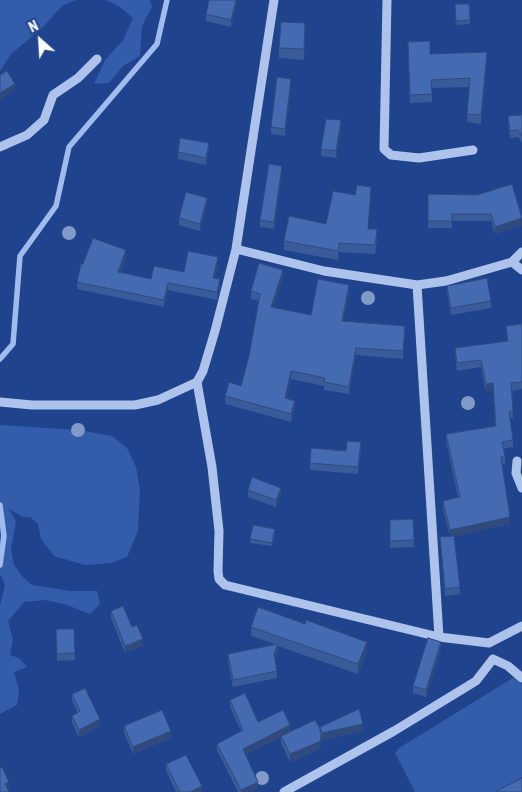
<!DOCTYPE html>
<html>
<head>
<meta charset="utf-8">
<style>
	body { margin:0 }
	#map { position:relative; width:522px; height:792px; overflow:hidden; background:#1f448d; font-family:"Roboto Condensed",sans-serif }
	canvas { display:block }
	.north { position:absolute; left:15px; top:15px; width:50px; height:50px; -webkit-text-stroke:4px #1f448d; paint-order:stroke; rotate:334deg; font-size:14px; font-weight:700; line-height:20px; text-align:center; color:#fff }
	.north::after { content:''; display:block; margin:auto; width:18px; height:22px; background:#fff; clip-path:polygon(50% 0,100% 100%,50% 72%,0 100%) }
</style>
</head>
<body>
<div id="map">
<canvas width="522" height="792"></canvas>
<div class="north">N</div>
</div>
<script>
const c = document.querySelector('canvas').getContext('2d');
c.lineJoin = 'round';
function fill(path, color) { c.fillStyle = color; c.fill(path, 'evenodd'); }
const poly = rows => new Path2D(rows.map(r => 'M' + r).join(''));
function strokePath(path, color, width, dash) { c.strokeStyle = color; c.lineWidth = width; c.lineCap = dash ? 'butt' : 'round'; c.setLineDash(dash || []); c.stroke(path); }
const green = poly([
	[0,0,77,0,63,5,42,28,11,54,0,71],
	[106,0,150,0,152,7,142,26,140,56,123,66,109,83,94,84,105,60,123,40,133,18,120,7],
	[0,425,78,430,112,436,127,448,136,467,140,490,138,531,127,557,111,563,85,565,54,556,41,539,38,524,30,517,23,517,9,509,16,522,11,549,14,565,23,577,32,585,70,591,97,591,100,604,90,614,67,605,46,600,24,602,8,621,13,640,10,655,19,658,27,667,14,672,19,690,17,705,0,714,0,606,5,584,0,574],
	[516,676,522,685,522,777,497,792,415,792,395,753,399,748]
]);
const stream = poly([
	[0,359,13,344,20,256,56,206,69,147,157,44,167,0],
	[0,505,4,536,0,565]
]);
const minor = poly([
	[387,0,384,149,391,155,419,158,473,150],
	[0,147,27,135,44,120,53,95,78,78,97,59],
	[236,249,324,271,417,285,446,281,512,262,522,252],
	[512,262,522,270],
	[417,285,439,637],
	[197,382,212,467,219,531,218,571,219,579,225,585,439,637,489,643,522,626],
	[0,402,32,405,135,405,158,400,197,382,203,371,215,331,236,249,274,0],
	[517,461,516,473,522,488],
	[493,659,508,666,522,678],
	[284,792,394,731,476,681,493,659]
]);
const trees = [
	[69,233],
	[368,298],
	[468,403],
	[78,430],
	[262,778]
];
const wall = poly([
	[237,0,231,27,206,21,206,14],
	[455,4,469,4,470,24,456,25],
	[305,23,304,60,279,58,279,48],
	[408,51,430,54,487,61,481,124,467,122,469,87,432,88,432,102,410,103],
	[291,86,285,136,271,134,271,127],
	[522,115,522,143,518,137,510,138,508,123,508,116],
	[341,127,336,158,321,156,321,149],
	[209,150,206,165,178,159,178,152],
	[282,173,274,229,260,227,260,220],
	[428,194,522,216,522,225,495,234,491,221,452,221,452,228,428,228],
	[355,195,371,196,368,229,377,238,375,254,339,252,338,260,284,250,284,241,326,224],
	[207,205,200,231,179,225,179,218],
	[126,257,121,272,151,279,218,264,215,278,220,286,217,300,168,290,164,307,77,289,77,282,83,264],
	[283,278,273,307,311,315,349,293,343,322,405,334,403,359,356,355,349,394,324,390,324,386,291,379,287,398,295,409,291,422,225,404,225,396,241,386,249,356,259,301,251,299,251,291],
	[447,286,491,301,491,308,451,315,447,293],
	[522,324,522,389,512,391,513,418,510,418,513,440,513,447,503,449,505,457,505,464,502,465,510,524,454,536,460,594,445,596,440,537,450,536,443,509,443,501,458,497,446,441,446,434,495,426,493,390,486,392,481,367,457,371,455,356,455,348,507,341,506,326],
	[361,449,358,474,310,470,310,463,346,451],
	[248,490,281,495,276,507,248,497],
	[413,519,414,547,390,548,390,520],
	[275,532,272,546,250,543,250,539],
	[111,611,132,627,143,646,125,653,111,618],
	[251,627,367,651,358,674,278,646,278,651,275,659,277,671,277,678,233,687,228,662,228,654,275,644,251,636],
	[56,629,74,629,75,660,57,661],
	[441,649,426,697,413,693,413,686],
	[72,694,100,726,79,737,72,723,72,716,78,713,72,701],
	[230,700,258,722,290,732,320,733,320,727,363,731,322,740,320,734,321,748,290,762,281,743,281,737,246,754,258,788,251,792,238,792,217,750,217,744,241,731,230,707],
	[124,726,171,738,133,754,124,733],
	[166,764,202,792,176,792,166,771]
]);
const shadedWall = poly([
	[236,0,237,0,237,2,231,27,231,20],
	[487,52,487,61,481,124,481,115],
	[291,79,291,86,285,136,285,129],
	[15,84,15,91,0,100,0,93],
	[341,120,341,127,336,158,336,151],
	[209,143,209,150,206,165,206,158],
	[282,166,282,173,274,229,274,222],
	[371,187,371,196,368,238,368,229],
	[207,198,207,205,200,231,200,224],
	[522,218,522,225,495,234,495,227],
	[339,243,339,252,338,260,338,251],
	[126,250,126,257,118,279,118,272],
	[218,257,218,264,213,285,213,278],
	[283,270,283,278,271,315,271,307],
	[220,279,220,286,217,300,217,292],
	[168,283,168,290,164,307,164,300],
	[349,285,349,293,342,329,342,321],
	[405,326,405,334,403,359,403,351],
	[356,348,356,355,349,394,349,387],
	[291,371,291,379,285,406,285,398],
	[493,383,493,390,486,392,486,384],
	[295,401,295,409,291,422,291,414],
	[281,488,281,495,276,507,276,500],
	[510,517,510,524,450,537,450,530],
	[143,639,143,646,125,653,125,646],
	[367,642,367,651,358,674,358,664],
	[441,642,441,649,426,697,426,690],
	[278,644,278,651,274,661,274,654],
	[100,719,100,726,79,737,79,730],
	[363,724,363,731,322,740,322,733],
	[290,725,290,732,243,756,243,749],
	[171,731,171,738,133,754,133,747],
	[321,741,321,748,290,762,290,754],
	[9,782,9,788,5,790,5,784],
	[258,782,258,788,251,792,241,792,241,790],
	[202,786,202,792,190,792]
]);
const building = poly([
	[209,0,236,0,231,20,206,14,209,0],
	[455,4,469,4,470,20,456,21,455,4],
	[281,22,305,23,304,49,279,48,281,22],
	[430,41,430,54,487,52,481,115,467,114,470,78,431,80,432,94,410,95,408,42,430,41],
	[7,71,15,84,0,93,0,75,7,71],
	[277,77,291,79,285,129,271,127,277,77],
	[522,115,522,136,518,130,510,131,508,116,522,115],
	[326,119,341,120,336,151,321,149,326,119],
	[180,138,209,143,206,158,178,152,180,138],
	[269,164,282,166,274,222,260,220,269,164],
	[512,184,522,218,495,227,491,214,452,214,452,221,428,221,428,194,477,195,512,184],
	[357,185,371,187,368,229,377,229,375,245,339,243,338,251,284,241,289,216,326,224,333,191,355,195,357,185],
	[186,192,207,198,200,224,179,218,186,192],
	[93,238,126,250,118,272,151,279,154,266,184,272,188,251,218,257,213,278,220,279,217,292,168,283,164,300,77,282,81,264,83,264,93,238],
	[259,263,283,270,271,307,311,315,318,279,349,285,342,321,405,326,403,351,356,348,349,387,324,382,325,378,291,371,285,398,295,401,291,414,225,396,229,382,241,386,249,356,260,294,251,291,259,263],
	[487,278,491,301,451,308,447,286,487,278],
	[522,324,522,382,511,383,513,411,509,411,513,440,502,442,505,457,501,457,510,517,450,530,443,501,460,497,446,434,496,426,493,383,486,384,481,360,457,363,455,348,508,341,506,326,522,324],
	[347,441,361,442,358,467,310,463,311,448,346,451,347,441],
	[252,477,281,488,276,500,248,490,252,477],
	[413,519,414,540,390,541,390,520,413,519],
	[253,525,275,529,272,543,250,539,253,525],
	[454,536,460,587,445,589,440,537,454,536],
	[123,606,132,627,137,625,143,639,125,646,111,611,123,606],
	[258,607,305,624,306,620,367,642,358,664,251,627,258,607],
	[56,629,74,629,75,653,57,654,56,629],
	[428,638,441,642,426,690,413,686,428,638],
	[278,644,274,654,277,671,233,680,228,654,278,644],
	[85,688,100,719,79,730,72,716,80,711,72,694,85,688],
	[245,693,258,722,283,710,290,725,243,749,258,782,241,790,217,744,243,730,230,700,245,693],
	[359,709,363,724,322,733,320,727,359,709],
	[162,710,171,731,133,747,124,726,162,710],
	[315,720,320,729,321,741,290,754,281,736,315,720],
	[186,755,202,786,190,792,180,792,166,764,186,755],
	[2,767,9,782,5,784,9,792,0,792,0,768,2,767],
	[522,778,522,792,497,792,497,791,522,778]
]);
fill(green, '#335caa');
strokePath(stream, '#a0bcee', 5.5);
strokePath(minor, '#adc3ec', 9);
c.fillStyle = '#819ac8';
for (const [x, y] of trees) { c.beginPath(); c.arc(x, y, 7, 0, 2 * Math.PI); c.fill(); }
fill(wall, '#3a5b99');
fill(shadedWall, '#304a7d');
fill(building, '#446ab2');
strokePath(building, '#304a7d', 1);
</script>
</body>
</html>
